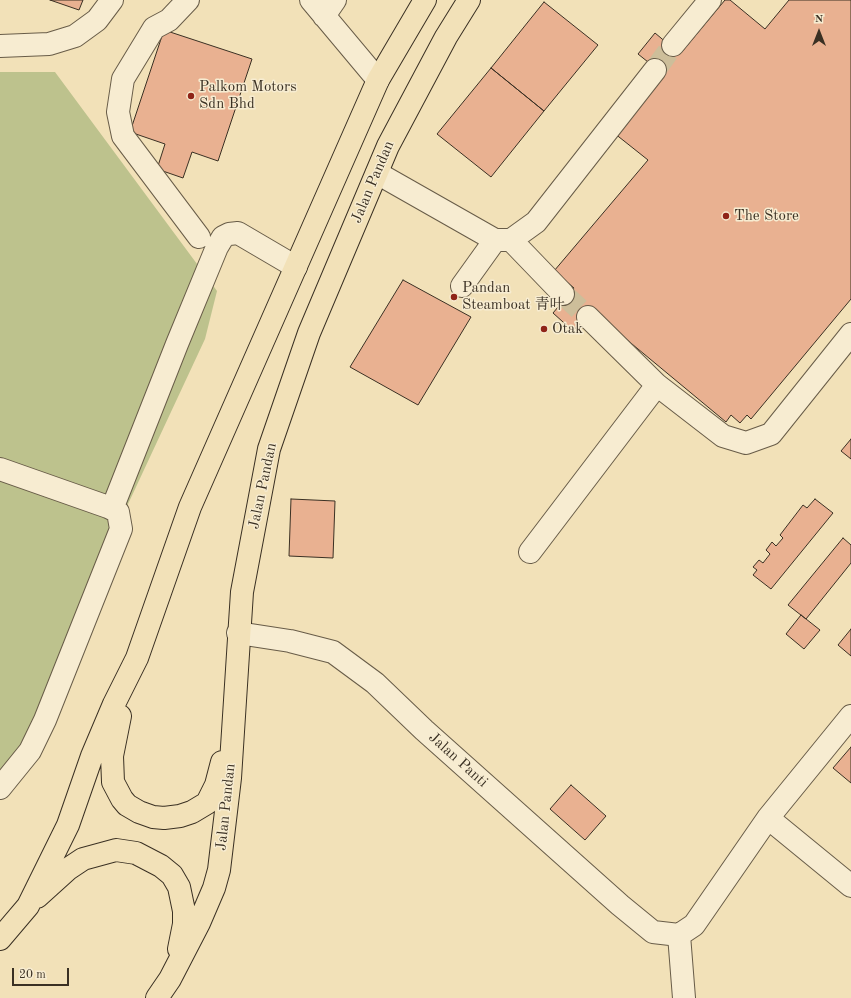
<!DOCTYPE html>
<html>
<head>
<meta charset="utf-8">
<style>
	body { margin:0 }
	#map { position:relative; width:851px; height:998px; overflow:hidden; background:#f2e1b8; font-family:"Old Standard TT",serif }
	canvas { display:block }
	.north { position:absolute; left:799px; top:12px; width:40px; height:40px; -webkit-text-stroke:3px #f7ecd1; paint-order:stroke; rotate:0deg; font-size:11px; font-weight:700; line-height:16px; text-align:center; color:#3a3023 }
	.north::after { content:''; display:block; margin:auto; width:14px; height:18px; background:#3a3023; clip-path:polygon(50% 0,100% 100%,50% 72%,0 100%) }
	.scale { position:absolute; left:12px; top:968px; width:57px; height:18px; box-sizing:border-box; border:2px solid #3a3023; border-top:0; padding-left:5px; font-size:12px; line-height:14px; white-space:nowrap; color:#3a3023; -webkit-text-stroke:3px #f7ecd1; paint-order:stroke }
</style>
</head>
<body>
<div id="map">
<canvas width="851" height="998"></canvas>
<div class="north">N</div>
<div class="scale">20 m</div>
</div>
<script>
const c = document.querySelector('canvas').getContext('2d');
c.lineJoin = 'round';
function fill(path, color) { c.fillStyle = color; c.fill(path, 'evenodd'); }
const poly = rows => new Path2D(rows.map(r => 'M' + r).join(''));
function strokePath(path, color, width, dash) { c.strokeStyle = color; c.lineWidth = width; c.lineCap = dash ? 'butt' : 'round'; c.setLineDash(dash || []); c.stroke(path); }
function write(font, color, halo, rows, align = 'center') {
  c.font = font + ' "Old Standard TT","Noto Serif SC",serif'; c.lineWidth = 3; c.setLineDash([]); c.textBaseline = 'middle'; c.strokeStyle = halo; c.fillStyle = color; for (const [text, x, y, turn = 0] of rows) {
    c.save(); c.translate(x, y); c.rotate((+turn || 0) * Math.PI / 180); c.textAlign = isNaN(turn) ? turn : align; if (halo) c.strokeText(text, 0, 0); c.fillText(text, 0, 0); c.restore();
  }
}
const green = poly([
	[0,72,55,72,217,291,205,339,108,547,19,752,0,782]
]);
const building = poly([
	[50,0,83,0,79,10,50,0],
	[725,0,730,0,765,29,789,0,851,0,851,299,751,419,747,415,740,423,731,415,726,422,591,310,573,331,553,313,574,288,554,271,648,160,614,133,663,74,638,54,655,33,680,54,725,0],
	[544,2,598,45,544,111,491,68,544,2],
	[164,30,252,59,218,161,192,152,183,178,157,169,165,144,130,132,164,30],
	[491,68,544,111,491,177,437,134,491,68],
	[403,280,471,317,418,405,350,367,403,280],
	[851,439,851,459,841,451,851,439],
	[291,499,335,501,333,558,289,556,291,499],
	[815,499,833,513,771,589,753,575,757,570,753,567,759,560,763,563,770,554,766,550,772,542,776,546,783,538,780,535,803,505,807,508,815,499],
	[843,538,851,545,851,563,806,619,788,605,843,538],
	[801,615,820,630,804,649,786,634,801,615],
	[851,629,851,656,838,645,851,629],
	[851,747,851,783,833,768,851,747],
	[571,785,606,816,585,840,550,809,571,785]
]);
const minorTunnel = poly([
	[655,70,673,45],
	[563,294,588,317]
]);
const minor = poly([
	[188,0,169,20,154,28,123,79,118,112,123,136,199,237],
	[311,0,378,80],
	[324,16,335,0],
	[673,45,710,0],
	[0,46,49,44,75,36,97,20,112,0],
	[377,173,495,240,511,240,536,222,655,70],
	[511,240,563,294],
	[462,286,495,240],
	[588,317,657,385,723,436,746,443,771,434,851,334],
	[0,469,108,507,118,512,121,529,45,720,30,751,0,788],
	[112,509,177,344,217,247,223,237,229,234,238,233,296,267],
	[530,552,657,385],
	[238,633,290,641,333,652,375,683,424,730,620,905,653,932,679,935,694,925,768,818,851,716],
	[768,818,851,886],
	[679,935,684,998]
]);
const highway = poly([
	[120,716,112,756,113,782,122,799,127,805,139,812,153,817,164,818,180,816,192,812,207,803,216,785,222,762],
	[37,897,68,869,83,859,116,850,136,853,161,866,172,875,179,887,184,911,184,924,179,949],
	[0,939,28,906,68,825,92,756,114,704,137,658,190,507,378,80,425,0],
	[157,998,170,979,199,923,214,888,219,870,230,778,242,592,269,449,309,333,388,146,446,37,469,0]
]);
const markers = [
	[191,96,4,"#8f2418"],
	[726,216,4,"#8f2418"],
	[454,297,4,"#8f2418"],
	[544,329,4,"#8f2418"]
];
const poiNames = [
	["Palkom Motors",199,87],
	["Sdn Bhd",199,104],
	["The Store",734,216],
	["Pandan",462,288],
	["Steamboat 青叶",462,305],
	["Otak",552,329]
];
const streetNames = [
	["Jalan Pandan",373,182,-67],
	["Jalan Pandan",263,486,-78],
	["Jalan Panti",458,760,42],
	["Jalan Pandan",226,807,-84]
];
fill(green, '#bdc28d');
fill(building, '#e9b191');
strokePath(building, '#3a3023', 1);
strokePath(minorTunnel, '#cdbe9a', 22, [22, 11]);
strokePath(minor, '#685c48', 24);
strokePath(highway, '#3a3023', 24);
strokePath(minor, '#f7ecd1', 22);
strokePath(highway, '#f2e1b8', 22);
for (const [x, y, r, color] of markers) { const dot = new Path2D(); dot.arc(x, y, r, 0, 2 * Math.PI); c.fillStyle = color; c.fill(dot); strokePath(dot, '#f7ecd1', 1.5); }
write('15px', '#3a3023', '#f7ecd1', poiNames, 'left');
write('15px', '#3a3023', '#f7ecd1', streetNames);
</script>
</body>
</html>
